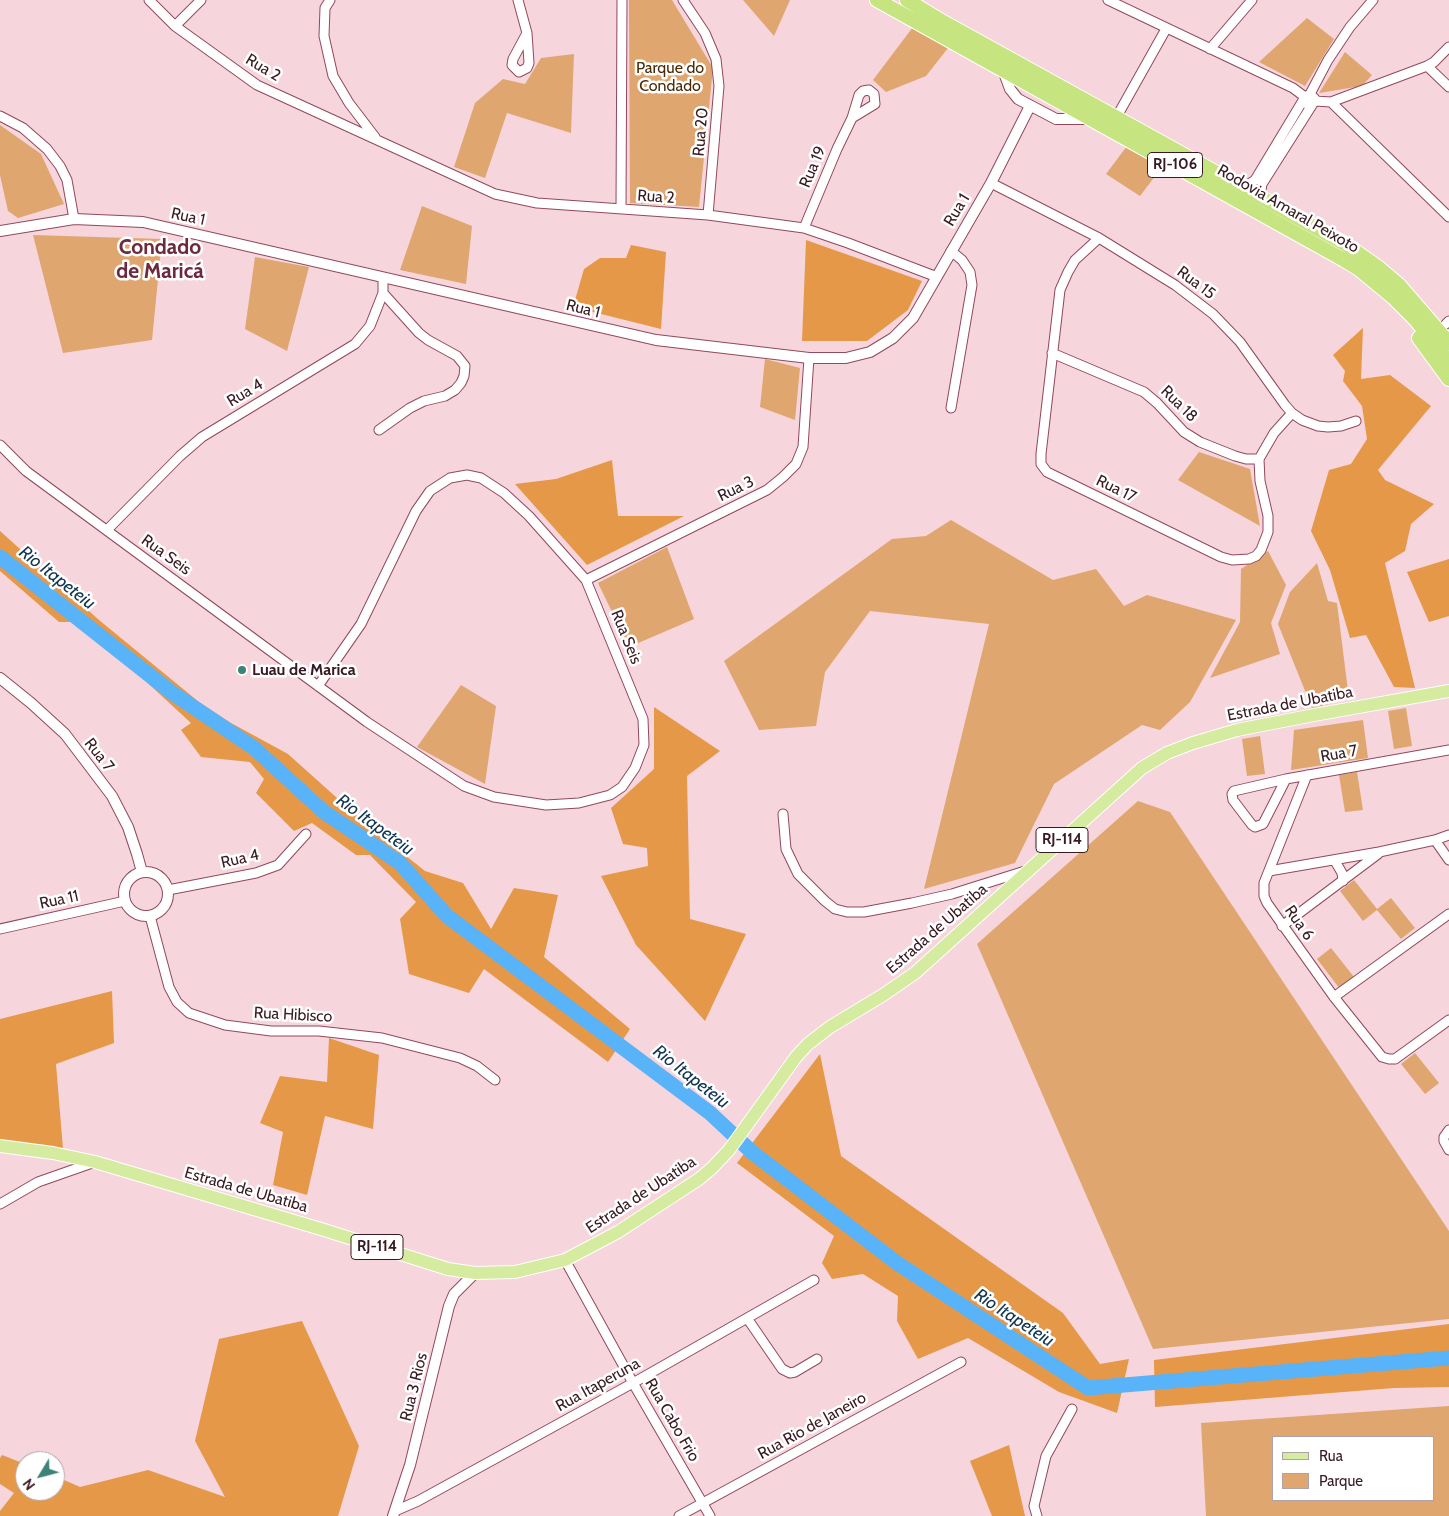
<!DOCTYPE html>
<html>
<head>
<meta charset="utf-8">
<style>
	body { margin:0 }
	#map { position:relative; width:1449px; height:1516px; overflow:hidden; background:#f7d5dc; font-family:Cabin,sans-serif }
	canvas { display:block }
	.legend { position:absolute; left:1272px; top:1436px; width:162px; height:65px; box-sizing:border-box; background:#fff; border:1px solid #afa3a7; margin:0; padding:6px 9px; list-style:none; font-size:15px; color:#381a22 }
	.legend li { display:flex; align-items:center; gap:10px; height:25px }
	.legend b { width:25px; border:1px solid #afa3a7 }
	.north { position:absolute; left:15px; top:1451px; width:50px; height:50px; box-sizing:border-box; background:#fff; border:1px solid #afa3a7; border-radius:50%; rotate:233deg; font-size:14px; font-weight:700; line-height:20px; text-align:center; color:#381a22 }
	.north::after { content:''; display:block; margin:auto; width:18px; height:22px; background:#3c8278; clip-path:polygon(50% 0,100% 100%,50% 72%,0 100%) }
</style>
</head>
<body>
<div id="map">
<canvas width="1449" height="1516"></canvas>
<ul class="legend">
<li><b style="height:6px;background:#d4eba0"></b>Rua</li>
<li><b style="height:14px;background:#e0a66f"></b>Parque</li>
</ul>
<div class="north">N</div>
</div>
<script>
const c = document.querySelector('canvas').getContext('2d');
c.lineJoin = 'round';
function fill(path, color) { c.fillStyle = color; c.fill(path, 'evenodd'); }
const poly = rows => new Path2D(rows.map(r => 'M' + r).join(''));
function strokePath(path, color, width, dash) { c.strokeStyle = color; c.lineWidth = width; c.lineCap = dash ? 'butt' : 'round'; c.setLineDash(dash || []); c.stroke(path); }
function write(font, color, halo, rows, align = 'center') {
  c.font = font + ' Cabin,sans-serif'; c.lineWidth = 5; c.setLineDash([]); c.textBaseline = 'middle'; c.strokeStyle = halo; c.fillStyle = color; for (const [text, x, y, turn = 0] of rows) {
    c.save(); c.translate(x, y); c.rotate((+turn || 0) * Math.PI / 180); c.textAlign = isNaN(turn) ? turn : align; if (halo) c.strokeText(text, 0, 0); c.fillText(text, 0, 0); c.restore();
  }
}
const green = poly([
	[629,0,672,0,713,68,699,207,630,203],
	[743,0,790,0,774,36],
	[1307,18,1334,39,1305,86,1259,62],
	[913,27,948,48,926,76,886,92,873,80],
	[1345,52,1372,75,1362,86,1319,93],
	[574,54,571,133,507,113,485,178,454,167,475,103,503,79,525,84,541,58],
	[0,125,41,154,64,204,18,218,8,211,0,175],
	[1127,146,1162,167,1140,196,1106,174],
	[422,206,472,226,466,284,400,270],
	[33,235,162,239,152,340,63,353],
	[255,257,309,267,287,351,245,329],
	[765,359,800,368,795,420,760,407],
	[1199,452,1250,469,1260,526,1178,480],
	[951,520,1053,580,1096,569,1124,606,1147,595,1236,620,1190,702,1160,730,1142,725,1054,784,1015,863,924,889,989,624,870,611,825,672,816,726,759,730,724,661,892,539,926,536],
	[667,547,694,619,629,647,598,583],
	[1268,551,1286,585,1271,623,1280,654,1210,678,1240,622,1241,569],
	[1317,563,1328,601,1337,603,1349,699,1312,708,1278,624,1290,592],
	[461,685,496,706,485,784,417,747],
	[1406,708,1412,746,1394,749,1388,711],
	[1363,720,1368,758,1291,770,1294,730],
	[1260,736,1265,774,1247,776,1242,739],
	[1357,772,1363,810,1345,812,1339,775],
	[1138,801,1170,812,1449,1231,1449,1319,1153,1349,977,944],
	[1354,880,1377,909,1391,898,1415,928,1401,939,1377,910,1363,921,1340,891],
	[1331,948,1354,977,1340,989,1317,959],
	[1415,1053,1439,1083,1425,1094,1401,1064],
	[1449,1406,1449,1516,1206,1516,1201,1423],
	[1273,1437,1433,1437,1433,1500,1273,1500]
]);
const forest = poly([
	[806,240,922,281,908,310,867,341,802,341],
	[631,245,666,252,661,329,573,307,584,269,600,258,626,258],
	[1363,328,1361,379,1390,375,1431,406,1378,470,1385,480,1434,504,1411,524,1405,551,1385,563,1415,688,1394,687,1366,635,1350,638,1330,570,1311,531,1329,470,1351,464,1367,439,1362,406,1343,381,1345,371,1333,355],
	[612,460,618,516,684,516,587,565,515,484,556,479],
	[0,531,99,620,199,702,231,723,288,754,366,824,425,871,463,883,491,929,514,888,558,895,544,957,630,1029,608,1062,484,969,469,993,409,974,400,919,416,902,370,855,356,855,312,823,294,831,256,793,264,779,250,762,201,757,181,730,191,723,126,663,71,622,59,622,0,571],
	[1449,559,1449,616,1429,622,1407,572],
	[654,707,720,751,687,776,690,919,746,934,705,1021,636,945,601,876,648,866,647,848,623,844,611,808,654,769],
	[112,991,114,1043,56,1064,63,1149,0,1142,0,1019],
	[329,1038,379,1055,373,1129,325,1116,307,1195,273,1185,283,1132,260,1123,280,1076,327,1082],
	[820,1054,841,1156,1063,1313,1100,1364,1129,1359,1117,1413,1059,1392,968,1338,918,1359,897,1321,898,1296,863,1274,832,1279,822,1263,834,1236,737,1163],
	[302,1321,359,1446,338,1516,0,1516,0,1511,14,1493,0,1484,0,1458,2,1455,25,1464,25,1491,55,1491,55,1476,80,1487,148,1470,225,1497,195,1441,219,1339],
	[1449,1324,1449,1387,1394,1388,1155,1407,1154,1360],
	[1009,1445,1025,1516,992,1516,970,1461]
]);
const river = poly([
	[0,557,171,692,254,748,324,812,400,863,447,916,710,1113,753,1153,897,1263,1088,1388,1449,1358]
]);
const minor = poly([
	[149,0,175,26,257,85,495,194,537,203,708,215,804,228,848,243,937,277],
	[330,0,325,8,324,36,333,76,349,103,375,137],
	[518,0,527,33],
	[683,0,705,33,716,59,719,86,708,215],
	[1108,0,1293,88,1305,97],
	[175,26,201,0],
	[527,33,529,63,527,68,519,72,512,65,513,59,527,33],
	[1210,49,1252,0],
	[1427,66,1449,87],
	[869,90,874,94,875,104,852,118,859,95,863,91,869,90],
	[1310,94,1328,60,1350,27,1373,0],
	[1315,101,1331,102,1427,66,1434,62,1449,47],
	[1331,102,1449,217],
	[0,116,23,128,47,149,60,166,67,180,74,219],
	[1116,118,1166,29],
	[991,183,1099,238,1175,285,1213,314,1240,342,1285,405,1292,413,1302,420,1318,426,1328,427,1341,426,1356,421],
	[1243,188,1255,180,1305,97,1310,94,1315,99,1315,102,1310,105,1307,104,1304,100],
	[1262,198,1261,190,1262,184,1312,105],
	[621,209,622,0],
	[804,228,837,149,852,118],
	[1099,238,1075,260,1068,272,1060,290,1041,454,1041,464,1047,472,1221,557,1232,560,1249,559,1256,556,1261,550,1268,532,1268,516,1260,481,1259,459,1274,433,1292,413],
	[951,251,962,260,970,272,972,285,951,408],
	[1446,324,1449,321],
	[1052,353,1144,392,1157,403,1184,432,1200,442,1235,456,1246,459,1259,459],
	[379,430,410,408,424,401,445,396,455,390,461,383,464,376,465,366,457,356,428,340,419,333,383,293],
	[0,445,26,471,367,722,464,786,494,797,546,805,579,803,610,795,622,787,635,768,644,745,643,719,586,580,529,516,504,493,481,478,467,475,450,478,430,491,416,511,361,624,318,686],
	[107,530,180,456,202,437,355,344,370,326,383,293,383,278],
	[586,580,767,490,783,477,796,464,803,447,809,358],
	[1307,775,1264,883,1264,896,1267,903,1334,997,1382,1057,1389,1059,1395,1059,1449,1020],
	[1286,779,1263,824,1255,827,1252,825,1233,800,1232,794,1234,791,1286,779,1449,750],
	[783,814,786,849,798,874,825,901,835,909,847,912,864,912,912,903,952,894,1025,871],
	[1435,840,1449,860],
	[1335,861,1342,873,1343,881],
	[1269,871,1379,852,1435,840,1449,835],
	[168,890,256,873,278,865,306,834],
	[150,916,169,987,177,1002,189,1013,225,1025,271,1031,319,1031,382,1038,460,1058,477,1066,495,1080],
	[1282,926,1378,854],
	[0,929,125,901],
	[1334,997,1449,914],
	[1449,1130,1444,1137,1444,1141,1449,1150],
	[0,1204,38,1182,95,1162],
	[565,1260,633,1383,710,1516],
	[747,1318,782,1369,790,1373,795,1372,817,1359],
	[395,1511,418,1501,633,1383,814,1280],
	[679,1516,961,1362],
	[1037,1516,1034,1506,1046,1456,1072,1409]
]);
const tertiary = poly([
	[1003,70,1010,89,1018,99,1056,119,1089,119],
	[0,231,74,219,143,222,656,340,809,358,846,358,870,352,893,338,913,318,991,183,1030,106],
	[0,678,31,703,65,734,112,796,128,827,137,854,142,872],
	'124 894a22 22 0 1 1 44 0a22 22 0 1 1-44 0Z',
	[393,1516,410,1465,449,1306,454,1294,475,1273]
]);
const primary = poly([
	[0,1146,53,1153,95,1162,321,1229,448,1269,475,1273,515,1272,565,1260,618,1232,699,1179,712,1168,729,1150,796,1057,808,1044,830,1027,883,995,915,973,1142,768,1167,753,1193,743,1237,730,1314,715,1449,691]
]);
const trunk = poly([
	[877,0,1344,260,1359,269,1393,297,1415,319,1449,362],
	[907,0,943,22,1345,244,1379,268,1399,285,1449,343],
	[1419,338,1449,379]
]);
const markers = [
	[242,670,5,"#3c8278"]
];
const shields = [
	[1175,165,55],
	[1062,840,52],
	[377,1247,52]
];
const shieldNames = [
	["RJ-106",1175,165],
	["RJ-114",1062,840],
	["RJ-114",377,1247]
];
const streetNames = [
	["Rua 2",263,68,31],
	["Rua 20",701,132,-85],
	["Rua 19",813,167,-67],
	["Rua 2",656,197,4],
	["Rodovia Amaral Peixoto",1288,209,30],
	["Rua 1",957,210,-59],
	["Rua 1",188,217,12],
	["Rua 15",1196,283,37],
	["Rua 1",583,309,14],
	["Rua 4",245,393,-31],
	["Rua 18",1179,404,44],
	["Rua 3",736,489,-26],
	["Rua 17",1116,489,26],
	["Rua Seis",166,555,36],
	["Rua Seis",626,637,68],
	["Estrada de Ubatiba",1290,704,-11],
	["Rua 7",1339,754,-10],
	["Rua 7",99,755,52],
	["Rua 4",240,859,-13],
	["Rua 11",59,900,-12],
	["Rua 6",1299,923,55],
	["Estrada de Ubatiba",937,929,-41],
	["Rua Hibisco",293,1015,3],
	["Estrada de Ubatiba",246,1190,16],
	["Estrada de Ubatiba",641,1195,-33],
	["Rua Itaperuna",598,1385,-29],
	["Rua 3 Rios",414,1387,-76],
	["Rua Cabo Frio",672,1420,60],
	["Rua Rio de Janeiro",812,1426,-29]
];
const parkNames = [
	["Parque do",670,68],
	["Condado",670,86]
];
const poiNames = [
	["Luau de Marica",252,670]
];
const waterNames = [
	["Rio Itapeteiu",57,578,38],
	["Rio Itapeteiu",375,825,36],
	["Rio Itapeteiu",691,1077,38],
	["Rio Itapeteiu",1014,1318,33]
];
const districtNames = [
	["Condado",160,248],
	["de Maricá",160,272]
];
fill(green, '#e0a66f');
fill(forest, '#e59848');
strokePath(river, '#58b3f8', 15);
strokePath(minor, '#90495d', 11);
strokePath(tertiary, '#90495d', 12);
strokePath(primary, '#fff', 14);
strokePath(trunk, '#fff', 16);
strokePath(minor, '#fff', 9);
strokePath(tertiary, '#fff', 10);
strokePath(primary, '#d4eba0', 12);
strokePath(trunk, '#c6e480', 14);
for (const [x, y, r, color] of markers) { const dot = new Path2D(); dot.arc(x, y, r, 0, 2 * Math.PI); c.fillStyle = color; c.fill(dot); strokePath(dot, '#fff', 2); }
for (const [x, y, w] of shields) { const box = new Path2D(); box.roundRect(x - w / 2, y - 12.5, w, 25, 4); c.fillStyle = '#fff'; c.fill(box); strokePath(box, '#381a22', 1); }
write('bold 15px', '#381a22', null, shieldNames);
write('16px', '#381a22', '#fff', streetNames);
write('16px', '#492a08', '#fff', parkNames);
write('bold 16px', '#381a22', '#fff', poiNames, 'left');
write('italic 18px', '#103652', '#fff', waterNames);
write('bold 21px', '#6d2a3e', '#fff', districtNames);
</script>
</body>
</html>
